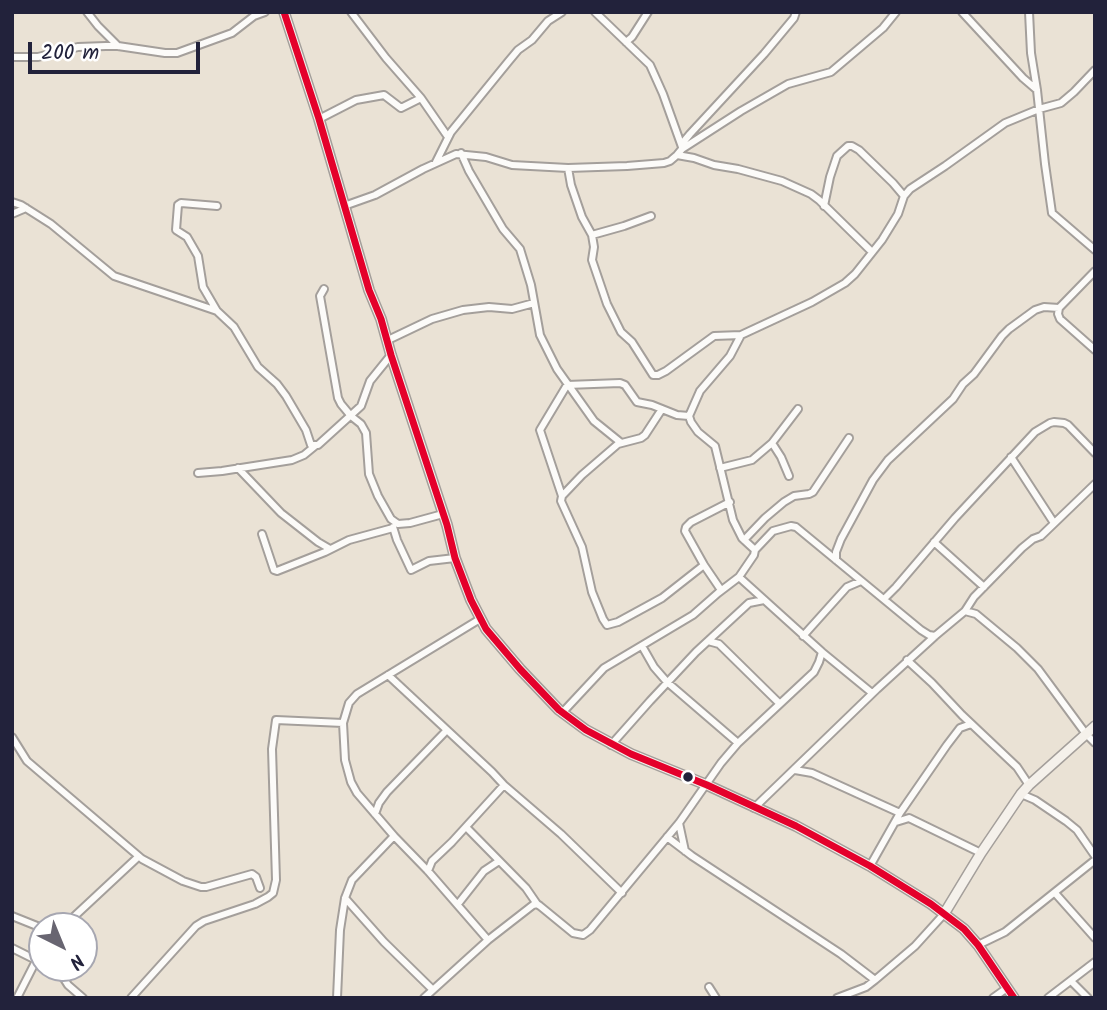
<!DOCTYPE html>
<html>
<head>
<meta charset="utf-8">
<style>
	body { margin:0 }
	#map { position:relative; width:1107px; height:1010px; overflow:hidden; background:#eae2d5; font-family:Kalam,sans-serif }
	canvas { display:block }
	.frame { position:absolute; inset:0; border:14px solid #22223b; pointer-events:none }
	.north { position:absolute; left:28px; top:912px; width:70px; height:70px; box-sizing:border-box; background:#fff; border:2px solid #a7a7b1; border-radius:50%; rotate:137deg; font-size:19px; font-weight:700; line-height:28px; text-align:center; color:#22223b }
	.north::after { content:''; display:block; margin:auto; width:24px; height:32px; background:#686571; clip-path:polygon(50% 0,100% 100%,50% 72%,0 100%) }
	.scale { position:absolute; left:28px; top:42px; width:172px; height:32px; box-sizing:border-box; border:4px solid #22223b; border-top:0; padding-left:9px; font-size:21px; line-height:24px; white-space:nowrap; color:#22223b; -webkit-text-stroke:5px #fff; paint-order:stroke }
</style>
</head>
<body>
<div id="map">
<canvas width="1107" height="1010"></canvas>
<div class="frame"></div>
<div class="north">N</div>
<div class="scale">200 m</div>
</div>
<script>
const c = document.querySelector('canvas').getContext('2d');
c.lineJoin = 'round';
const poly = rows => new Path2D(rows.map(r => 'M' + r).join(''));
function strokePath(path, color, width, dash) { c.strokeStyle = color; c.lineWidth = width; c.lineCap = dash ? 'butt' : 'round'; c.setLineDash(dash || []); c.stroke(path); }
const street = poly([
	[87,12,98,26,118,46],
	[351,12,386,58,421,98,448,137],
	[595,12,650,65,663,94,682,147],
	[962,12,1023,78,1037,90],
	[1029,12,1031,53,1037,90,1045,164,1052,213,1095,250],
	[626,42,632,37,648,12],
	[12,57,38,57,78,47,106,46,118,46,165,53,177,53,232,33,254,16,265,12],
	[319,119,356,100,384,95,401,108,421,98],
	[682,149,685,140,690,134,764,54,794,18,796,12],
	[461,153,469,171,503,229,520,249,531,285,540,335,557,369,594,421,620,442],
	[677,155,694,158,714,165,738,169,782,181,811,194,819,200,872,252],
	[436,162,451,132,508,62,518,50,532,40,548,21,562,12],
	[568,168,571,185,582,217,592,235,594,247,592,260,607,304,621,332,632,342,653,375,658,375,666,371,714,336,741,335],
	[12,202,21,205,51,224,114,276,217,311,234,327,258,367,277,384,286,396,306,430,311,445,318,445,361,406,370,381,391,355],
	[217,206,181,203,178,205,176,230,187,237,198,256,203,287,217,311],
	[344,206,375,195,423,169,456,154,486,157,512,165,568,168,627,166,664,163,670,161,677,155,682,149,741,111,788,84,831,72,883,28,896,12],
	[824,206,830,177,837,156,848,146,852,146,859,150,893,183,904,196],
	[12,214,26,208],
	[592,235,624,226,651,216],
	[1095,271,1059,308,1058,314,1060,319,1095,350],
	[324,289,320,296,338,398,341,404,351,416,361,424,366,433,369,474,378,496,391,519,398,524,410,523,443,514],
	[388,340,432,319,463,310,489,307,512,309,534,303],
	[662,409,645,435,641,438,618,444,582,475,562,496,561,501,582,547,592,592,603,619,607,625,618,622,662,598,704,565],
	[772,443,781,457,789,476],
	[1011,457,1054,523],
	[238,468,281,513,318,542,330,549],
	[720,468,752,460,772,443,798,409],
	[198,473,222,471,292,460,304,455,315,446],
	[562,496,540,430,567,385,620,383,625,385,637,402,652,405,677,415,689,416],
	[393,527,397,540,411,570,429,561,455,558],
	[262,534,274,570,277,571,325,552,349,540,393,528],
	[744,540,765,518,784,502,794,496,809,494,813,492,849,438],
	[934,542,984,587],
	[755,550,773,531,791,526,796,527,921,630,929,635,935,636],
	[836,560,836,552,841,539,873,480,888,460,953,399,963,384,974,374,1002,336,1009,329,1035,310,1044,307,1059,308],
	[739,577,822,652,872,693],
	[721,590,704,565,685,531,686,527,691,522,730,502],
	[884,599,896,587,955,518,1035,432,1050,423,1054,422,1064,423,1068,425,1095,453],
	[965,611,974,597,1022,548,1033,539,1041,536,1095,484],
	[480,619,357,694,349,703,343,723,345,760,351,782,357,793,394,836,428,871,488,940],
	[803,636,847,587,861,581],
	[708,641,719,644,780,704],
	[642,646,654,667,667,682,738,743],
	[907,660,932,683,962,715,1017,767,1029,785],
	[388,675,492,772,504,785,561,834,622,893],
	[562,713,604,668,693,615,718,593,739,577,754,555,755,550,742,538,733,520,715,446,698,432,691,422,689,416,700,391,730,356,741,335,812,302,845,283,855,274,882,240,898,214,904,196,910,189,945,166,1005,123,1039,109,1061,103,1074,92,1095,70],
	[12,737,27,761,142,859,183,881,201,887,206,887,252,874,256,877,260,888],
	[611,745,650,701,696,652,749,603,764,600],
	[795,770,812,773,900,813],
	[1021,794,1035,800,1066,821,1077,830,1095,856],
	[754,808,877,689,935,636,965,611,976,614,1017,648,1038,669,1086,734,1095,743],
	[375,814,379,803,387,792,447,730],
	[896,822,909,818,981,853],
	[679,823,685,851],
	[466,827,526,888,537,904],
	[667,837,692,856,841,954,875,980],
	[870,866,900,813,947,745,960,728,971,724],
	[428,871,432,861,452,842,504,785],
	[1055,893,1095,938],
	[345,898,384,942,433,990],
	[458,904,484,871,499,861],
	[12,916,42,928],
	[64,926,138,857],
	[978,945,1005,932,1095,860],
	[12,948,42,963],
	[51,968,61,974,68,985,83,998],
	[1071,981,1088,998],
	[709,987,716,998],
	[17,998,42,949],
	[131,998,196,926,204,921,255,904,268,897,273,893,276,880,272,749,276,720,343,723],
	[337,998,340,930,345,898,352,880,394,836],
	[424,998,488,940,533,905,537,904,540,906,573,933,583,935,590,930,679,823,721,763,738,743,814,672,819,662,822,652],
	[837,998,866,987,875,980,915,946,944,914],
	[993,998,1007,988],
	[1048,998,1095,962]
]);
const secondary = poly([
	[284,12,319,119,369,290,381,319,391,355,447,525,455,558,471,600,486,629,520,669,559,710,586,730,631,754,707,785,796,826,870,866,931,904,964,929,978,945,1014,998],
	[944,914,981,853,1021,794,1029,785,1095,726]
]);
const bus1 = poly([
	[284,12,319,119,369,290,381,319,391,355,447,525,455,558,471,600,486,629,520,669,559,710,586,730,631,754,707,785,796,826,870,866,931,904,964,929,978,945,1014,998]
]);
const markers = [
	[688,777,6,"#22223b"]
];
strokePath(street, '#a49f9b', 10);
strokePath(secondary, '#a49f9b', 12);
strokePath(street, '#fcfbf9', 6);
strokePath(secondary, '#f5f1eb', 9);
strokePath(bus1, '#e4002b', 7);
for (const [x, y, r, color] of markers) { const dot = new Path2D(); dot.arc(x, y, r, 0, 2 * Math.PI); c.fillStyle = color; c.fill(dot); strokePath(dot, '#fff', 2.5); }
</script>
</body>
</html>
